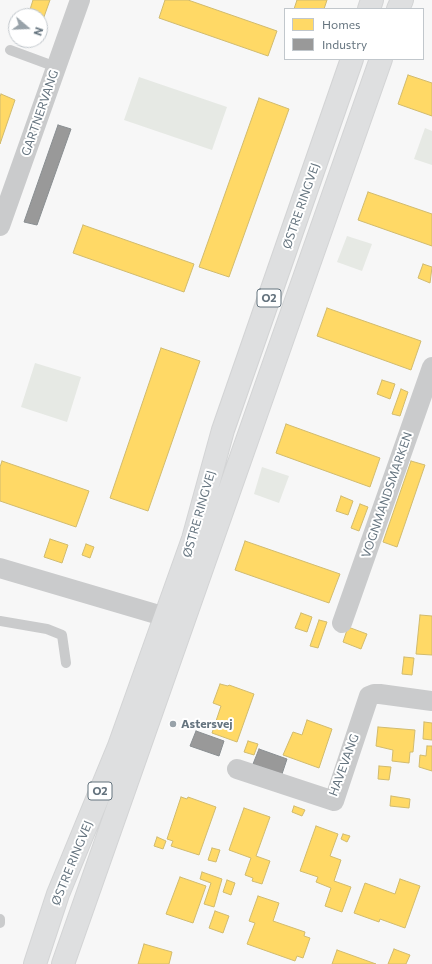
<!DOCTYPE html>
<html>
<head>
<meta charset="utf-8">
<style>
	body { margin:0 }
	#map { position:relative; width:432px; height:964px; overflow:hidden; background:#f7f7f7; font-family:Commissioner,sans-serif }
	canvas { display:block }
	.legend { position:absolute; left:284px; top:8px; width:140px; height:52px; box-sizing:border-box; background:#fff; border:1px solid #c1c7cc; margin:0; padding:5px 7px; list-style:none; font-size:12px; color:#65747f }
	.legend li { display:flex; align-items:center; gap:8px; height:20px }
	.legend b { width:20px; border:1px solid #c1c7cc }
	.north { position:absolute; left:8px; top:8px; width:40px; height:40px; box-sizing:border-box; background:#fff; border:1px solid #c1c7cc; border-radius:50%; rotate:109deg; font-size:11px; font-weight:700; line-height:16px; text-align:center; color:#65747f }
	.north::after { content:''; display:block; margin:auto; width:14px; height:18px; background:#98a2a9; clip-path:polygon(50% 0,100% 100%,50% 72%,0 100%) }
</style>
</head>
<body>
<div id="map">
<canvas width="432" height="964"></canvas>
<ul class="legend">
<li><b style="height:11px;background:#ffd966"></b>Homes</li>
<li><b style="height:11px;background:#999"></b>Industry</li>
</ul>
<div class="north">N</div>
</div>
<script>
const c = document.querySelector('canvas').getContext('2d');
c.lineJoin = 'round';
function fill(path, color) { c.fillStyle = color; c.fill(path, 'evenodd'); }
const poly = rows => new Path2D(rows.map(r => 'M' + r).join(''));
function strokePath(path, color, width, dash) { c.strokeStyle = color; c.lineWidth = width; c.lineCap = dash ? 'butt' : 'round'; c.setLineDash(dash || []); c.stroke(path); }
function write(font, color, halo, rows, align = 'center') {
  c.font = font + ' Commissioner,sans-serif'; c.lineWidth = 4; c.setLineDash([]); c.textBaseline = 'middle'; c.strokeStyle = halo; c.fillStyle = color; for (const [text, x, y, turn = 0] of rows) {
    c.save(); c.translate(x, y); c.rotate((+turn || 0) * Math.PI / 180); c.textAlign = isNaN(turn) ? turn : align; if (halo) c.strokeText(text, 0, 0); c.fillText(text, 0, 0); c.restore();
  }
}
const green = poly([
	[139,77,227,107,212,150,124,120],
	[425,128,432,131,432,165,414,159],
	[347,236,372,244,362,271,337,262],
	[35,363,81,377,67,422,21,407],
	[262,467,289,476,279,503,254,494]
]);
const homes = poly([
	[33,0,50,0,40,28,40,16,28,16,33,0],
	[165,0,188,0,277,31,268,56,159,18,165,0],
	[297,0,327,0,324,9,294,9,297,0],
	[408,75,432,83,432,116,398,104,408,75],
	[1,94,15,100,0,144,0,97,1,94],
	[259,98,289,109,229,277,199,267,259,98],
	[368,192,432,214,432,246,358,220,368,192],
	[83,225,194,264,184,292,73,253,83,225],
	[423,264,432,267,430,283,418,278,423,264],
	[327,308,421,341,411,370,317,336,327,308],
	[161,348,200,361,148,511,110,498,161,348],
	[382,380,395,384,390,399,377,394,382,380],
	[401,389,408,392,400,416,392,414,401,389],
	[286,424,380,458,370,487,276,453,286,424],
	[2,461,89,491,76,527,0,501,0,467,2,461],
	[411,461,425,465,397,547,383,542,411,461],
	[341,496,353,501,348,515,336,511,341,496],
	[360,504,368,507,359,531,351,528,360,504],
	[50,539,68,545,62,563,44,557,50,539],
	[245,541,340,574,329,603,235,570,245,541],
	[86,544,94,547,90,558,82,555,86,544],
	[301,613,312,617,307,632,295,628,301,613],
	[420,615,432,616,432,655,416,654,420,615],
	[319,620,327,622,318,648,310,646,319,620],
	[348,627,367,634,361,649,343,642,348,627],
	[404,657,414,658,412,675,402,674,404,657],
	[220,684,228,686,229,685,254,694,237,742,212,733,221,706,213,703,220,684],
	[307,720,332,729,319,768,283,755,293,732,302,735,307,720],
	[424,722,432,723,432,740,423,739,424,722],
	[378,727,415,730,413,752,410,752,409,763,392,761,393,750,376,746,378,727],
	[248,741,258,744,254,755,244,752,248,741],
	[427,746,432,746,432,771,419,767,420,755,426,756,427,746],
	[379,766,391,767,389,780,378,779,379,766],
	[391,796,410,799,409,808,390,806,391,796],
	[181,797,187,799,188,797,216,807,199,855,171,846,173,841,167,839,181,797],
	[294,806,305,810,302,816,292,812,294,806],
	[244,808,270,817,256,856,270,861,262,884,252,881,253,878,245,875,251,858,229,850,244,808],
	[316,826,338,834,330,856,341,860,334,881,351,887,342,912,325,906,331,888,316,882,318,877,300,871,316,826],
	[343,834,350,836,347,842,341,839,343,834],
	[157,837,166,841,163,849,154,846,157,837],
	[212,848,220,850,216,862,208,860,212,848],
	[202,872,222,879,214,907,204,904,211,883,200,879,202,872],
	[180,877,206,886,193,923,166,914,180,877],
	[400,879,420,886,405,928,380,919,379,922,354,913,365,883,395,894,400,879],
	[227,880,235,883,231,895,223,892,227,880],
	[258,896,279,903,273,921,305,932,304,936,310,938,303,958,297,956,295,961,247,944,255,923,249,921,258,896],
	[215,911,229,916,223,933,209,928,215,911],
	[144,944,172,952,169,964,138,964,144,944],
	[394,949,410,955,406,964,388,964,394,949],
	[337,950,376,964,332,964,337,950]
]);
const industry = poly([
	[58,125,71,129,37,225,24,222,58,125],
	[196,731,224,741,219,756,190,746,196,731],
	[259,749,287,759,282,774,253,764,259,749]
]);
const lane = poly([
	[10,50,56,67],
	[0,621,47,629,62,635,66,663],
	[0,919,0,923]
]);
const street = poly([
	[0,226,80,0],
	[0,568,166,617,172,622,175,629],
	[342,623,432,367],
	[237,769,334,801,369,696,374,694,380,694,432,701]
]);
const primary = poly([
	[369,9,372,0],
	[398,9,402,0],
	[35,964,58,894,119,746,193,539,223,430,352,59],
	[63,964,381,59]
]);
const markers = [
	[173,724,4,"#98a2a9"]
];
const shields = [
	[269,298,24],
	[100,791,24]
];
const shieldNames = [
	["O2",269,298],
	["O2",100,791]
];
const streetNames = [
	["GARTNERVANG",40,113,-71],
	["ØSTRE RINGVEJ",301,206,-71],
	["VOGNMANDSMARKEN",387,495,-71],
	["ØSTRE RINGVEJ",199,514,-74],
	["HAVEVANG",344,765,-70],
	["ØSTRE RINGVEJ",72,863,-68]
];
const poiNames = [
	["Astersvej",181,724]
];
fill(green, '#e6e9e4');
fill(homes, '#ffd966');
strokePath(homes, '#d1bb6e', 1);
fill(industry, '#999');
strokePath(industry, '#898e91', 1);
strokePath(primary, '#d3d4d5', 24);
strokePath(lane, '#cacbcc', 10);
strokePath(street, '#cacbcc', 20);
strokePath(primary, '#dedfe0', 22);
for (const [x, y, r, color] of markers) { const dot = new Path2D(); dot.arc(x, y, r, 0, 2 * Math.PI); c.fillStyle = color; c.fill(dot); strokePath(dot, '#fff', 1.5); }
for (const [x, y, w] of shields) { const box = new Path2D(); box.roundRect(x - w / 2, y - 9, w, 18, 3); c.fillStyle = '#fff'; c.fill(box); strokePath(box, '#65747f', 1); }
write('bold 11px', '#65747f', null, shieldNames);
write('12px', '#65747f', '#fff', streetNames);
write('bold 12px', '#65747f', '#fff', poiNames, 'left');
</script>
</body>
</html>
